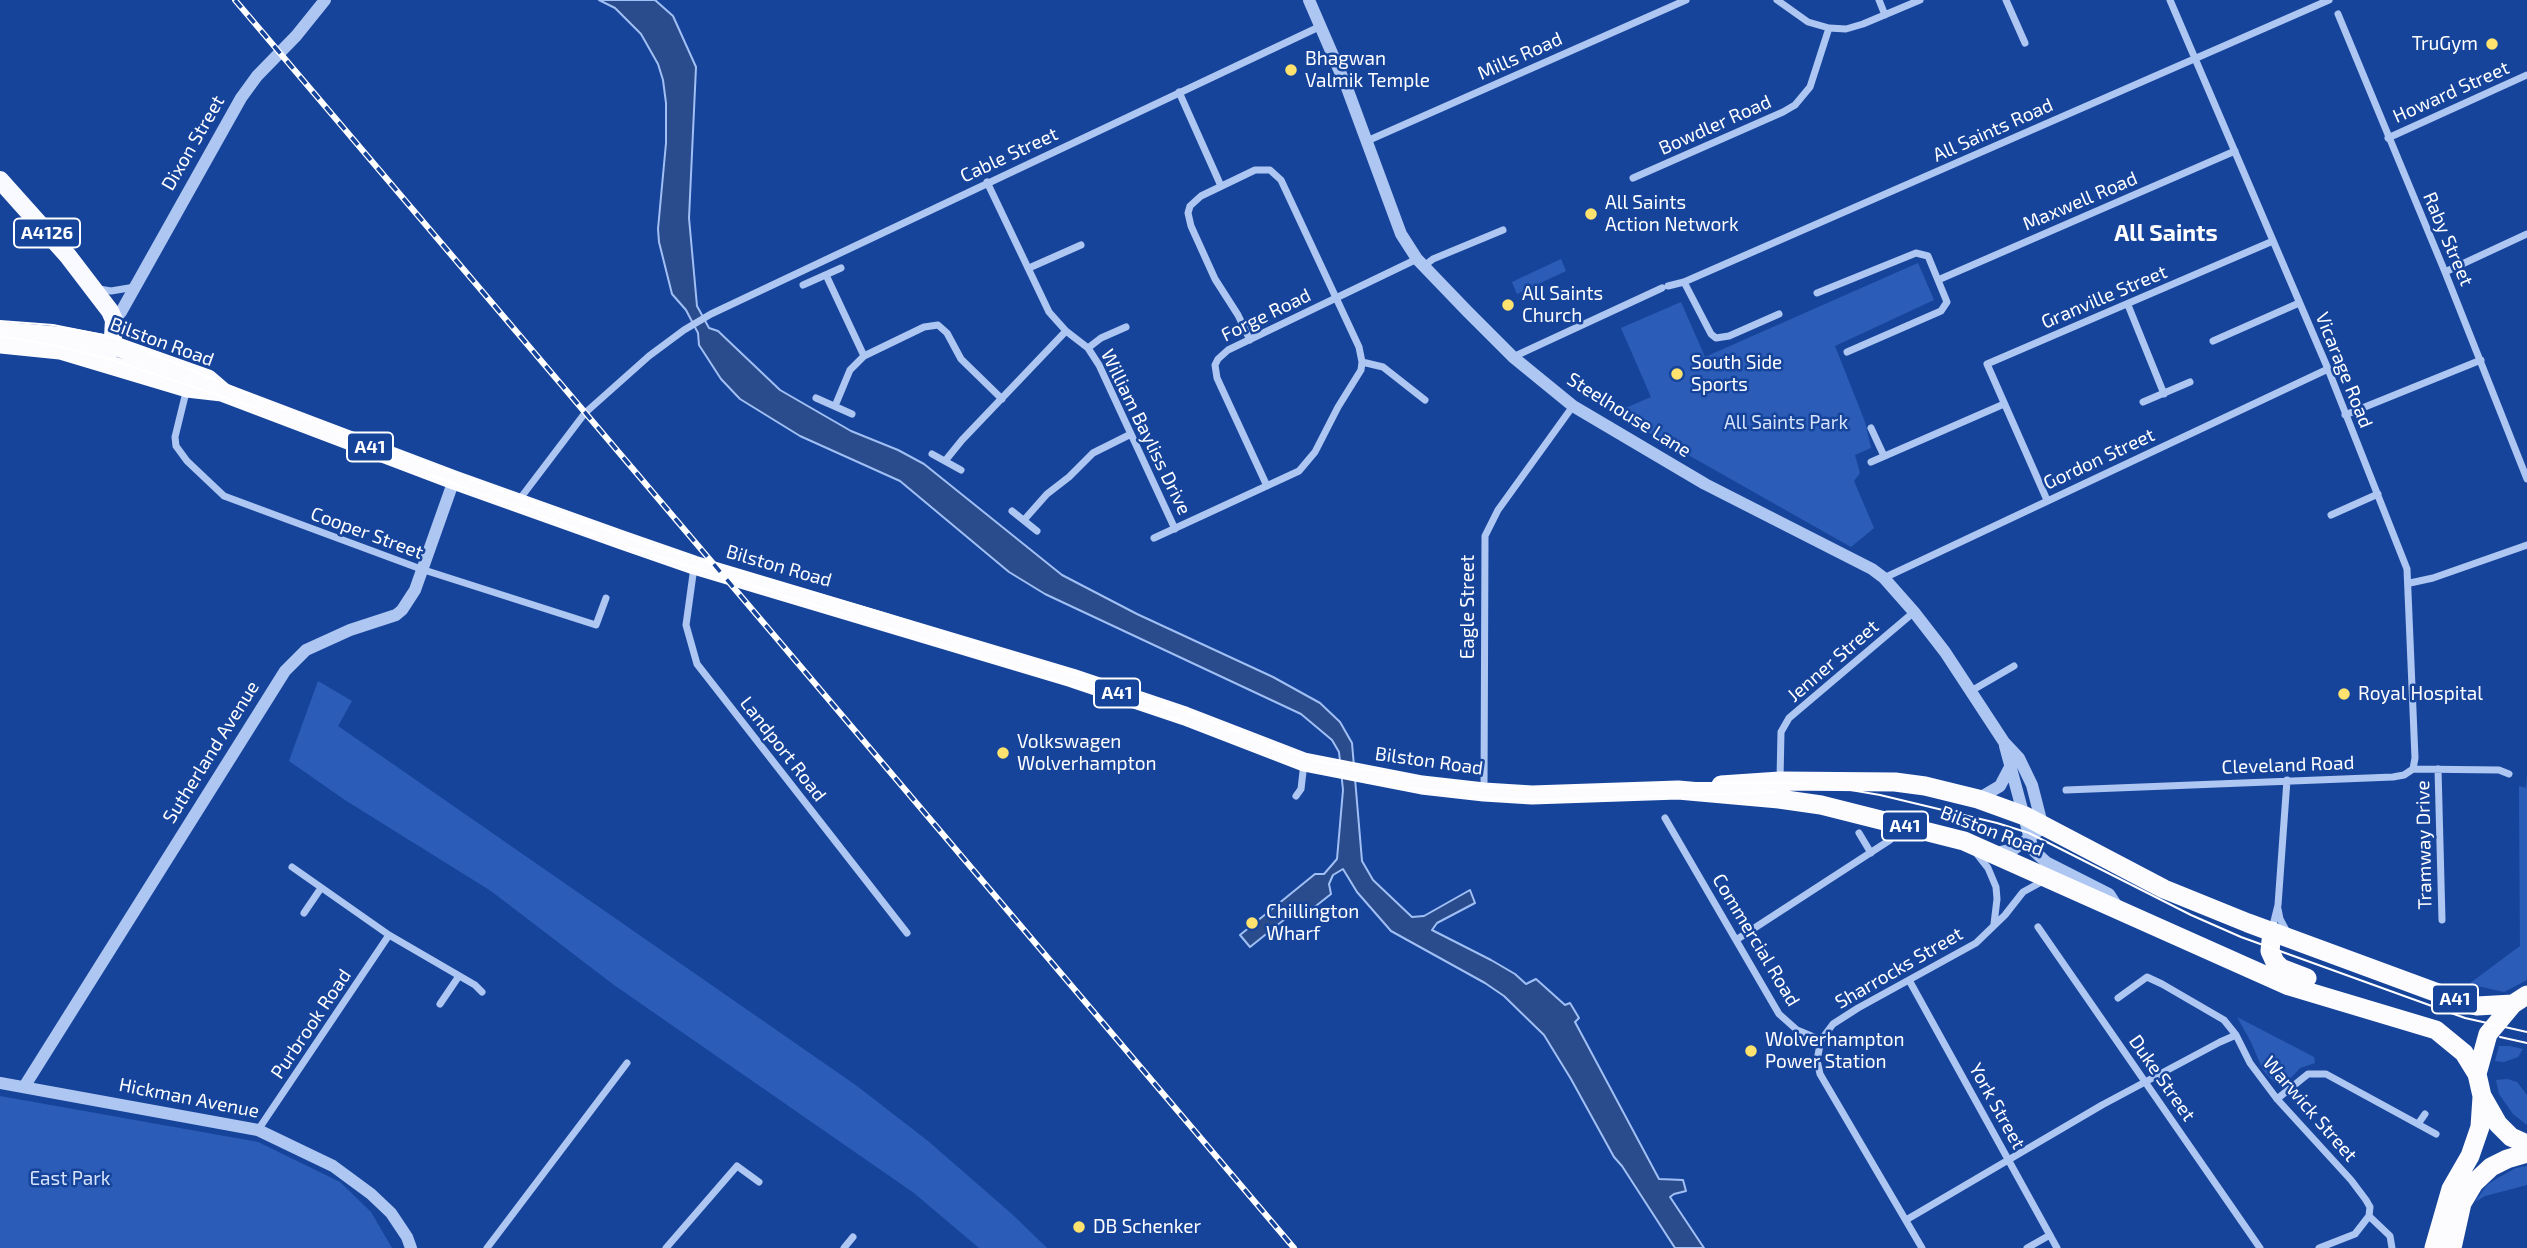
<!DOCTYPE html>
<html>
<head>
<meta charset="utf-8">
<style>
	body { margin:0 }
	canvas { display:block; background:#17449b }
</style>
</head>
<body>
<canvas width="2527" height="1248"></canvas>
<script>
const c = document.querySelector('canvas').getContext('2d');
c.lineJoin = 'round';
function fill(path, color) { c.fillStyle = color; c.fill(path, 'evenodd'); }
const poly = rows => new Path2D(rows.map(r => 'M' + r).join(''));
function strokePath(path, color, width, dash) { c.strokeStyle = color; c.lineWidth = width; c.lineCap = dash ? 'butt' : 'round'; c.setLineDash(dash || []); c.stroke(path); }
function write(font, color, halo, rows, align = 'center') {
  c.font = font + ' "Exo 2",sans-serif'; c.lineWidth = 5; c.setLineDash([]); c.textBaseline = 'middle'; c.strokeStyle = halo; c.fillStyle = color; for (const [text, x, y, turn = 0] of rows) {
    c.save(); c.translate(x, y); c.rotate((+turn || 0) * Math.PI / 180); c.textAlign = isNaN(turn) ? turn : align; if (halo) c.strokeText(text, 0, 0); c.fillText(text, 0, 0); c.restore();
  }
}
const green = poly([
	[1561,259,1566,271,1517,294,1512,282],
	[1918,263,1934,300,1835,346,1865,422,1871,448,1855,455,1860,473,1854,481,1874,528,1851,547,1614,413,1651,397,1621,328,1681,302,1705,357],
	[318,681,352,701,338,726,857,1086,928,1141,1013,1215,1047,1248,979,1248,914,1193,614,985,491,891,345,800,289,761],
	[2527,775,2527,980,2504,992,2469,984,2520,946,2519,786,2526,788],
	[2237,1017,2314,1057,2315,1063,2300,1068,2287,1082,2282,1084,2274,1082,2263,1070,2251,1042],
	[2499,1046,2509,1046,2523,1049,2518,1057,2504,1062,2495,1061],
	[2507,1079,2517,1082,2527,1095,2527,1125,2513,1114,2499,1094,2496,1080],
	[0,1096,258,1142,340,1182,371,1212,392,1248,0,1248],
	[2527,1166,2527,1185,2485,1196,2475,1202,2487,1185,2496,1179,2516,1168]
]);
const water = poly([
	[599,0,655,0,673,16,696,67,689,218,697,306,709,328,718,331,780,390,851,431,898,450,924,464,1062,575,1137,614,1273,677,1320,703,1340,722,1352,743,1362,861,1373,880,1412,917,1424,916,1470,890,1475,903,1437,923,1432,930,1491,960,1515,974,1526,984,1536,979,1565,1005,1570,1003,1579,1018,1575,1022,1659,1179,1683,1180,1686,1191,1674,1194,1670,1197,1704,1248,1675,1248,1622,1166,1614,1157,1571,1079,1544,1035,1504,996,1485,983,1391,931,1357,892,1343,869,1333,875,1329,884,1331,894,1302,917,1295,911,1250,947,1240,935,1315,874,1324,874,1337,859,1343,790,1339,752,1332,740,1301,714,1045,594,1009,572,900,481,800,436,740,399,721,379,699,345,698,333,686,310,672,294,659,242,658,229,666,143,666,103,663,80,658,64,641,34,615,8,599,0]
]);
const minor = poly([
	[1777,0,1808,22,1829,28],
	[1879,0,1885,15],
	[2006,0,2025,43],
	[2170,0,2328,369,2407,569,2415,758,2413,769],
	[2338,14,2445,272,2527,479],
	[1179,92,1221,186],
	[2388,138,2527,75],
	[1367,141,1686,0],
	[1633,178,1783,112,1795,105,1810,87,1829,28,1846,29,1863,24,1920,0],
	[987,182,1049,312,1066,331,1088,348,1099,365,1175,529],
	[1424,266,1433,259,1503,230],
	[1029,268,1081,245],
	[2445,272,2527,234],
	[826,275,864,356,850,370,835,406],
	[1938,280,2235,151],
	[1684,282,1711,334,1716,338,1729,336,1779,314],
	[803,285,841,268],
	[1668,286,1684,282,2329,0],
	[99,289,111,291,135,287],
	[1817,293,1916,253,1928,256,1947,302,1941,311,1847,352],
	[2128,305,2164,394],
	[2213,341,2299,303],
	[1088,348,1101,338,1126,327],
	[864,356,924,327,938,325,947,333,961,359,1002,399],
	[1513,357,1662,288],
	[1362,362,1383,367,1425,400],
	[187,388,175,437,176,446,187,461,224,496,421,569,596,625,606,598],
	[816,398,852,414],
	[2143,402,2190,382],
	[2345,415,2481,360],
	[1871,428,1884,456],
	[932,454,961,470],
	[945,461,962,440,1066,331],
	[1871,462,2004,404],
	[1267,486,1217,378,1215,365,1218,359,1228,350,1417,259],
	[519,500,585,413,649,356,684,330,711,314,1321,26],
	[2047,500,1987,364,2273,241],
	[1012,511,1037,531],
	[2331,515,2378,494],
	[1024,520,1047,494,1069,477,1093,453,1131,434],
	[1154,538,1299,471,1315,452,1338,407,1361,370,1362,362,1359,347,1281,180,1270,170,1255,170,1201,196,1190,206,1188,213,1191,226,1215,279,1238,315,1250,340],
	[694,567,686,625,697,664,907,933],
	[1884,578,2328,369],
	[2410,583,2433,578,2527,545],
	[1971,691,2014,666],
	[2438,769,2442,920],
	[1780,779,1781,732,1789,718,1914,612],
	[2066,790,2393,777,2404,775,2413,769,2499,770,2509,774],
	[1484,791,1485,536,1498,510,1573,406],
	[1296,796,1301,789,1304,763],
	[1665,818,1779,1014,1797,1030,1821,1040],
	[1859,833,1871,853],
	[1977,854,1988,868,1996,887,1997,899,1994,924],
	[292,867,389,935,475,985,482,992],
	[2278,909,2280,919,2288,934],
	[304,913,321,888],
	[2038,927,2260,1248],
	[2272,929,2278,905,2287,780],
	[1736,940,1890,840],
	[1909,980,2057,1248],
	[2118,998,2147,977,2162,984,2224,1020,2236,1035,2250,1063,2277,1099,2351,1180,2366,1200,2370,1207,2369,1216],
	[440,1004,459,976],
	[2277,1099,2308,1074,2326,1074,2436,1134],
	[2418,1124,2425,1114],
	[258,1130,389,935],
	[2369,1216,2390,1236,2392,1248],
	[1906,1220,2102,1105,2220,1042,2236,1035],
	[487,1248,627,1063],
	[666,1248,737,1166,759,1182],
	[844,1248,853,1237],
	[1922,1248,1820,1074,1817,1060,1821,1040,1833,1024,1858,1008,1976,943,2005,915,2023,892,2043,881],
	[2027,1248,2050,1235],
	[2319,1248,2355,1234,2369,1216]
]);
const tertiary = poly([
	[1309,0,1347,88,1401,234,1417,259,1467,311,1513,357,1573,406,1705,484,1872,569,1884,578,1914,612,1945,652,2004,742,2019,758,2032,785,2042,824,2041,829,2014,849,1995,853],
	[114,320,121,312,241,98,257,76,296,36,325,0],
	[2005,746,2033,850,2046,862,2109,894,2118,908],
	[1978,799,2000,786,2010,767],
	[0,1083,258,1130,333,1166,371,1194,391,1213,407,1237,411,1248],
	[24,1087,285,671,306,650,350,630,396,615,402,610,415,590,454,480]
]);
const primary = poly([
	[0,180,68,256,110,311,114,320,113,337,107,357]
]);
const trunk = poly([
	[0,331,68,337,112,345,208,379,222,391],
	[0,344,60,350,187,388,222,392,454,480,622,540,694,565,1072,678,1185,716,1304,762,1422,785,1484,792,1532,795,1678,790,1779,799,1821,805,1964,841,2289,986,2436,1030,2464,1053,2477,1074],
	[1721,785,1780,781,1895,782,1925,786,1978,799,2025,816,2164,889,2248,923,2465,1003,2477,1006,2513,1004],
	[2272,931,2270,951,2275,962,2281,968,2307,978],
	[2527,995,2513,1004,2488,1034,2477,1074,2482,1096,2498,1124,2511,1137,2527,1144],
	[2434,1248,2451,1189,2470,1156,2480,1127,2482,1097],
	[2452,1248,2462,1203,2474,1183,2491,1167,2507,1159,2527,1153]
]);
const tram = poly([
	[0,321,53,325,113,337,313,421,635,540,883,613,1095,680,1186,711,1300,756,1328,763,1406,776,1484,787,1544,789,1671,783,1791,783,1833,787,1880,795,1997,823,2029,833,2191,915,2241,937,2465,1018,2527,1032],
	[0,336,57,346,106,358,254,407],
	[430,475,598,537],
	[627,547,1021,669,1188,723],
	[1309,769,1361,781,1495,799,1544,800,1776,792],
	[2500,1037,2527,1043]
]);
const rail = poly([
	[235,0,1294,1248]
]);
const markers = [
	[2492,44,7,"#ffe36e"],
	[1291,70,7,"#ffe36e"],
	[1591,214,7,"#ffe36e"],
	[1508,305,7,"#ffe36e"],
	[1677,374,7,"#ffe36e"],
	[2344,694,7,"#ffe36e"],
	[1003,753,7,"#ffe36e"],
	[1252,923,7,"#ffe36e"],
	[1751,1051,7,"#ffe36e"],
	[1079,1227,7,"#ffe36e"]
];
const shields = [
	[47,233,66],
	[370,447,46],
	[1117,693,46],
	[1905,826,46],
	[2455,999,46]
];
const shieldNames = [
	["A4126",47,233],
	["A41",370,447],
	["A41",1117,693],
	["A41",1905,826],
	["A41",2455,999]
];
const poiNames = [
	["TruGym",2478,44,"right"],
	["Bhagwan",1305,59],
	["Valmik Temple",1305,81],
	["All Saints",1605,203],
	["Action Network",1605,225],
	["All Saints",1522,294],
	["Church",1522,316],
	["South Side",1691,363],
	["Sports",1691,385],
	["Royal Hospital",2358,694],
	["Volkswagen",1017,742],
	["Wolverhampton",1017,764],
	["Chillington",1266,912],
	["Wharf",1266,934],
	["Wolverhampton",1765,1040],
	["Power Station",1765,1062],
	["DB Schenker",1093,1227]
];
const streetNames = [
	["Mills Road",1520,56,-24],
	["Howard Street",2451,92,-24],
	["Bowdler Road",1715,125,-24],
	["All Saints Road",1993,130,-24],
	["Dixon Street",193,143,-60],
	["Cable Street",1009,155,-25],
	["Maxwell Road",2080,201,-23],
	["Raby Street",2448,239,67],
	["Granville Street",2104,297,-23],
	["Forge Road",1266,315,-26],
	["Bilston Road",162,342,20],
	["Vicarage Road",2344,370,68],
	["Steelhouse Lane",1629,415,32],
	["William Bayliss Drive",1146,432,64],
	["Gordon Street",2099,459,-25],
	["Cooper Street",367,533,20],
	["Bilston Road",779,566,16],
	["Eagle Street",1468,607,-90],
	["Jenner Street",1833,661,-41],
	["Landport Road",783,749,52],
	["Sutherland Avenue",211,752,-58],
	["Bilston Road",1429,761,8],
	["Cleveland Road",2288,765,-2],
	["Bilston Road",1992,831,21],
	["Tramway Drive",2424,845,-91],
	["Commercial Road",1756,940,59],
	["Sharrocks Street",1899,968,-30],
	["Purbrook Road",311,1024,-56],
	["Duke Street",2162,1078,55],
	["Hickman Avenue",189,1098,11],
	["York Street",1997,1106,61],
	["Warwick Street",2310,1109,49]
];
const parkNames = [
	["All Saints Park",1786,423],
	["East Park",70,1179]
];
const quarterNames = [
	["All Saints",2166,233]
];
fill(green, '#2b5db8');
fill(water, '#2a4b8c');
strokePath(water, '#a0bff4', 2);
strokePath(minor, '#adc6f2', 7);
strokePath(tertiary, '#adc6f2', 12);
strokePath(primary, '#f8faff', 18);
strokePath(trunk, '#fcfcff', 19);
strokePath(tram, '#fff', 2);
strokePath(rail, '#fff', 6);
strokePath(rail, '#17449b', 3.5, [10]);
for (const [x, y, r, color] of markers) { const dot = new Path2D(); dot.arc(x, y, r, 0, 2 * Math.PI); c.fillStyle = color; c.fill(dot); strokePath(dot, '#17449b', 2.5); }
for (const [x, y, w] of shields) { const box = new Path2D(); box.roundRect(x - w / 2, y - 14.5, w, 29, 5); c.fillStyle = '#17449b'; c.fill(box); strokePath(box, '#fff', 2); }
write('bold 18px', '#fff', null, shieldNames);
write('19px', '#fff', '#17449b', poiNames, 'left');
write('19px', '#fff', '#17449b', streetNames);
write('19px', '#d5e3fc', '#17449b', parkNames);
write('bold 23px', '#fff', '#17449b', quarterNames);
</script>
</body>
</html>
